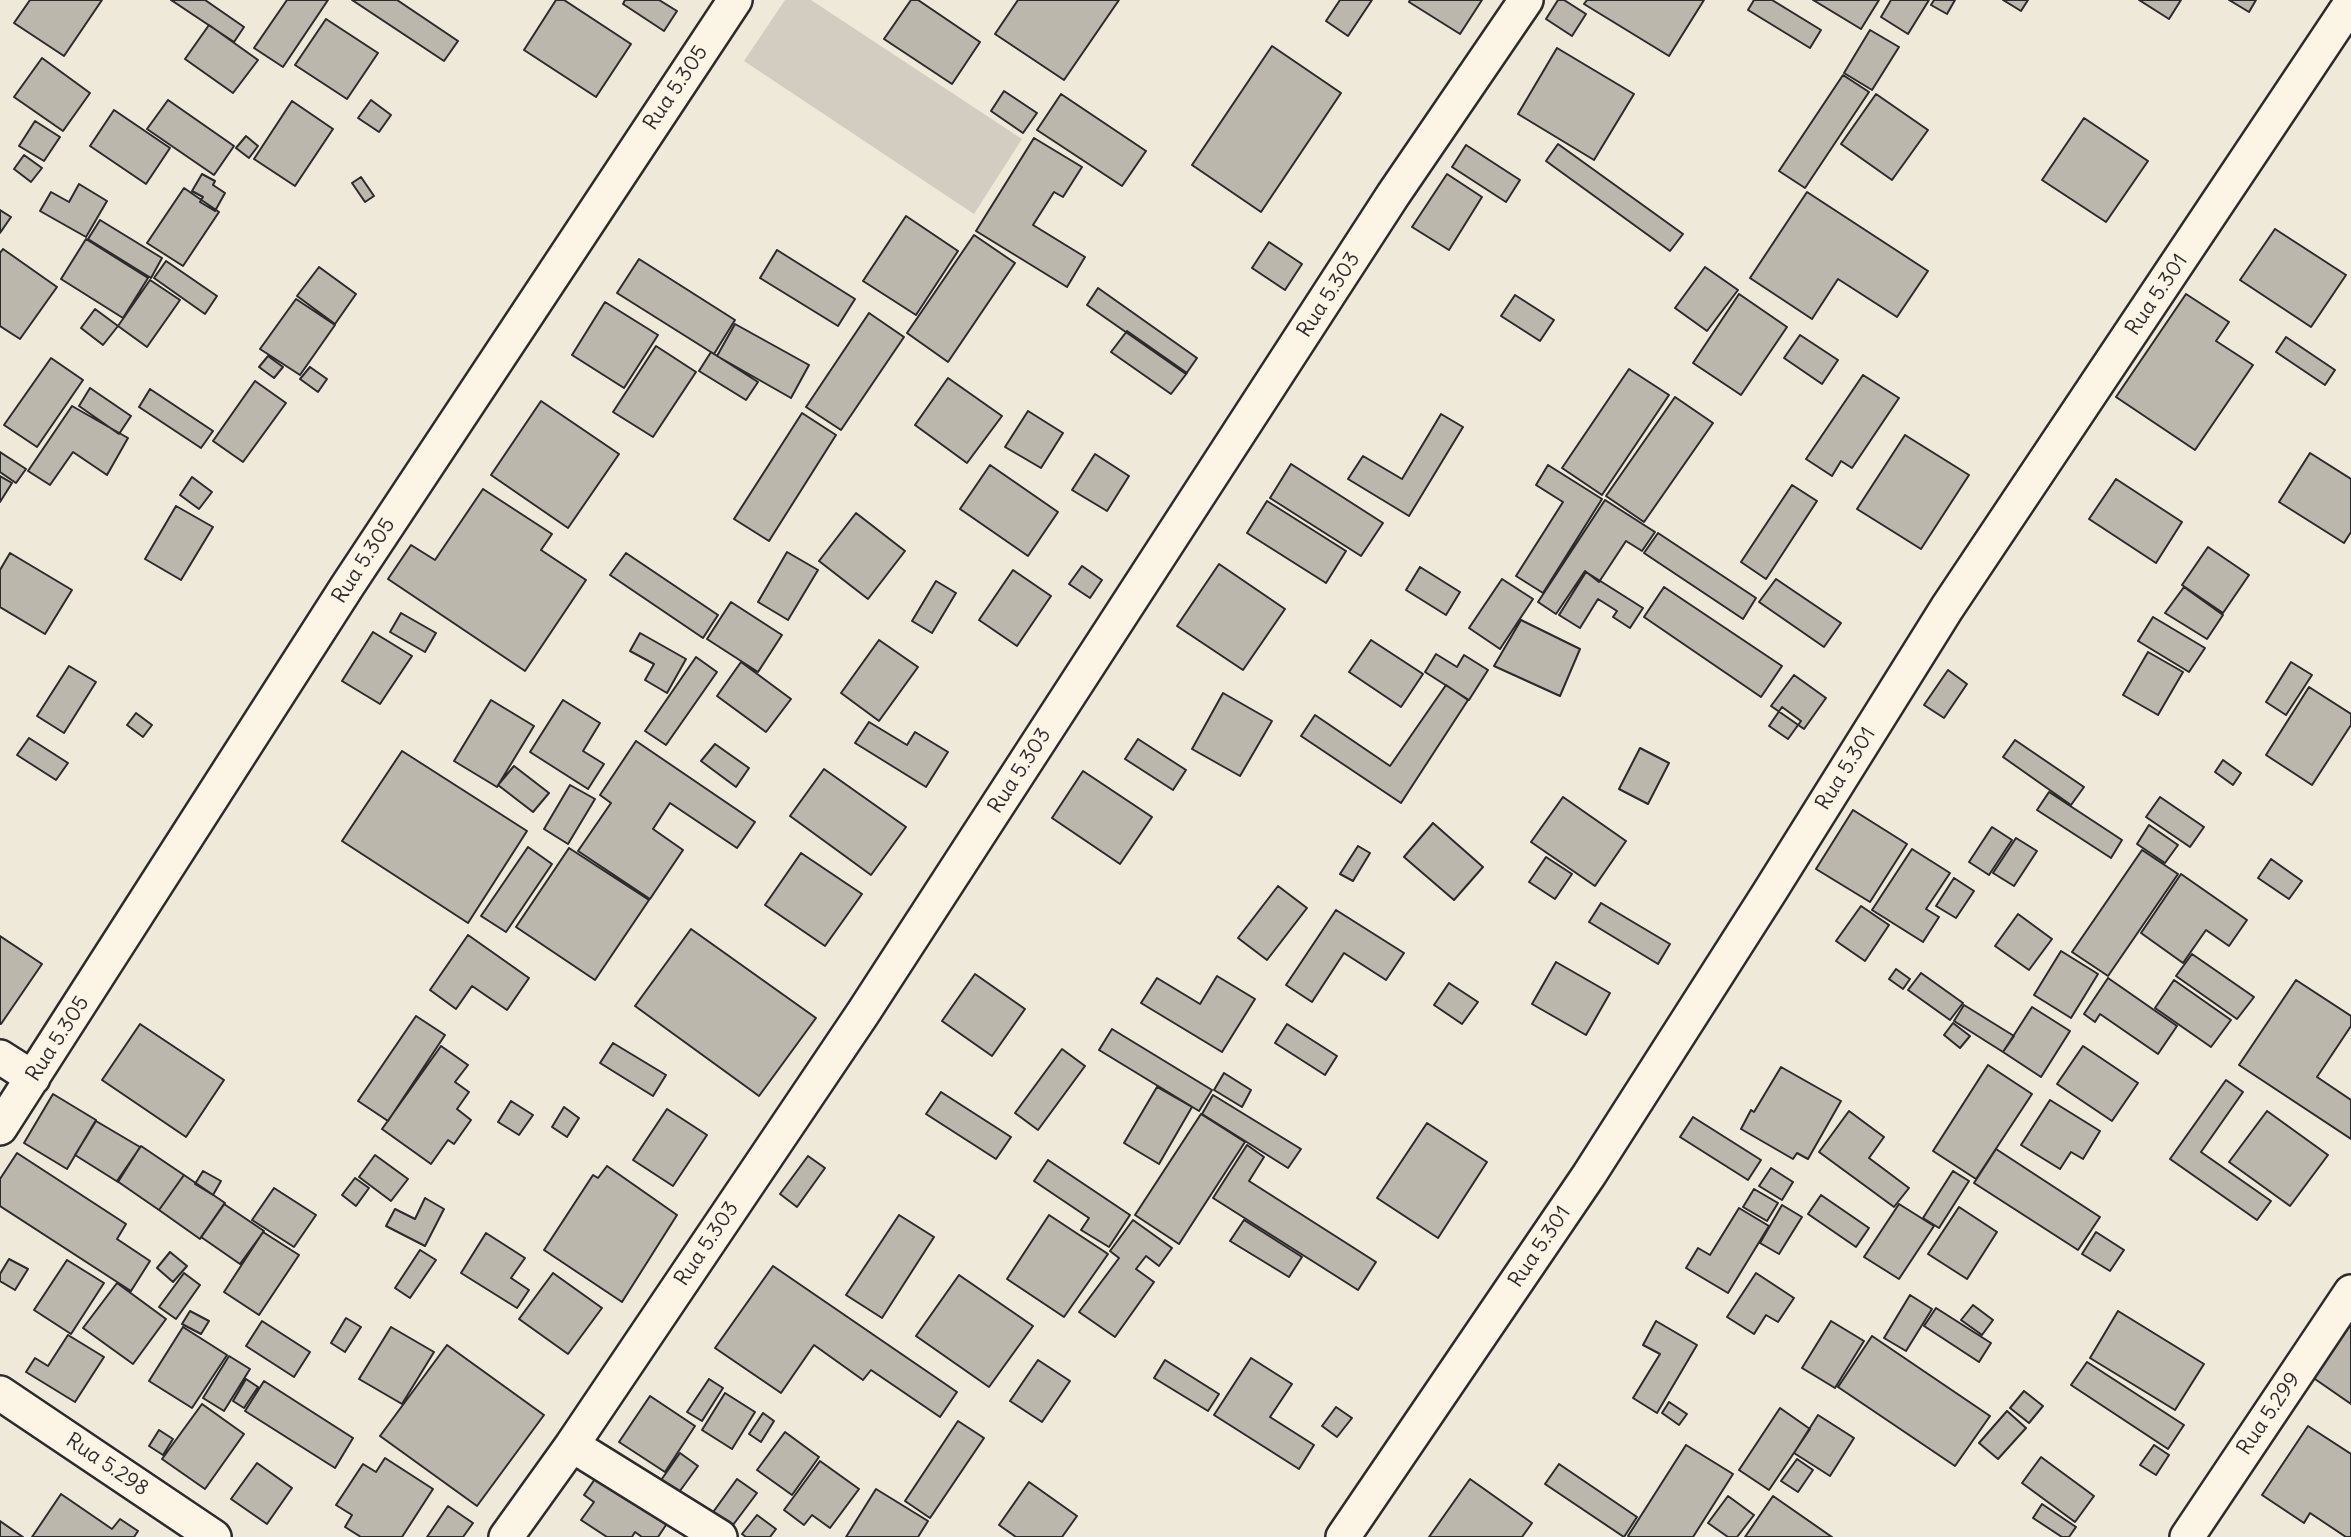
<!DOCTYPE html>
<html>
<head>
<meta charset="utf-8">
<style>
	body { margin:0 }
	canvas { display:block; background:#efe9da }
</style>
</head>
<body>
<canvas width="2351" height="1537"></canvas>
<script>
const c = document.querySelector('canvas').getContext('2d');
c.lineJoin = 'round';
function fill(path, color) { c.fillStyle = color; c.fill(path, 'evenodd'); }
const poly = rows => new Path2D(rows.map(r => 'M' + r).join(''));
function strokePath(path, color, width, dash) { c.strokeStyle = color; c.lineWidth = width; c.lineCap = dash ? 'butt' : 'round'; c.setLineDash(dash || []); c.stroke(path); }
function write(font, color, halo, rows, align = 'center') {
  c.font = font + ' Delius,sans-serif'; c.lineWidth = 6; c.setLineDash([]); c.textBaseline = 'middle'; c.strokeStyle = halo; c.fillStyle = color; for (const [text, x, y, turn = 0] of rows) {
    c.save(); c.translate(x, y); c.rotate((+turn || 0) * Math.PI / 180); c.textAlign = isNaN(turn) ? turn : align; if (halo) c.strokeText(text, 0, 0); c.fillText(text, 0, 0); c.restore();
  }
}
const green = poly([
	[785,0,811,0,1022,139,974,214,744,61]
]);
const building = poly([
	[30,0,102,0,64,56,14,23,30,0],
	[171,0,205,0,244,27,234,42,171,0],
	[287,0,328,0,283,67,254,48,287,0],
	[352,0,397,0,458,41,444,61,352,0],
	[556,0,564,0,631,44,596,97,524,50,556,0],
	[625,0,659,0,677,11,664,31,623,4,625,0],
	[911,0,918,0,980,42,952,84,884,39,911,0],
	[1018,0,1119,0,1064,80,995,34,1018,0],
	[1340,0,1372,0,1348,36,1326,21,1340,0],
	[1410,0,1482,0,1460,34,1409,2,1410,0],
	[1558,0,1564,0,1586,14,1572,36,1546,19,1558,0],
	[1587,0,1704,0,1669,56,1584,4,1587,0],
	[1754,0,1772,0,1821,30,1810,48,1748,10,1754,0],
	[1813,0,1879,0,1861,29,1813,0],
	[1891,0,1929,0,1908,34,1881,17,1891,0],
	[1934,0,1955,0,1947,14,1931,5,1934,0],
	[2003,0,2028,0,2021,11,2003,0],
	[2139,0,2181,0,2169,19,2139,0],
	[2229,0,2256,0,2249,12,2229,0],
	[326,19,378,53,347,99,295,65,326,19],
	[209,25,258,60,233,93,185,59,209,25],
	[1870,30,1899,47,1872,90,1844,73,1870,30],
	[1272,46,1341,93,1261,212,1192,165,1272,46],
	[1557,48,1634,94,1594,160,1518,114,1557,48],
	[42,58,90,93,63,131,14,97,42,58],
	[1843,75,1869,92,1805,188,1779,171,1843,75],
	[1004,91,1037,113,1023,133,991,111,1004,91],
	[1061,94,1146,151,1122,186,1037,130,1061,94],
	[1876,94,1928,130,1892,180,1841,144,1876,94],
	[168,100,234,146,214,175,147,129,168,100],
	[371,100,391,115,379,132,358,118,371,100],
	[292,101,333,129,295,186,254,159,292,101],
	[114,110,170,148,146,184,90,146,114,110],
	[2084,118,2148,161,2106,222,2042,180,2084,118],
	[35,121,60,137,44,161,19,146,35,121],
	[246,136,258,146,249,158,236,148,246,136],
	[1034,138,1082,167,1063,197,1054,192,1033,225,1085,257,1067,287,976,231,1034,138],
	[1558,144,1683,234,1670,251,1546,161,1558,144],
	[1466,145,1520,180,1506,202,1452,167,1466,145],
	[24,155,42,168,31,182,14,169,24,155],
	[202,174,215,181,213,185,225,193,215,211,200,202,203,197,192,191,202,174],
	[1447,174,1482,197,1449,250,1412,227,1447,174],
	[361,177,374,196,365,202,352,183,361,177],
	[79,184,107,201,86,237,40,211,51,192,69,202,79,184],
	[184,188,219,212,183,266,147,243,184,188],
	[1807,192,1928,271,1897,317,1838,279,1812,319,1750,278,1807,192],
	[0,210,11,217,0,233,0,210],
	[906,216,958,251,916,315,863,281,906,216],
	[100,220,162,258,151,278,88,239,100,220],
	[2275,229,2346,275,2311,327,2240,280,2275,229],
	[974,235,1015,263,948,362,907,333,974,235],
	[86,239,148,278,123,318,61,279,86,239],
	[1269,242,1302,264,1285,290,1252,268,1269,242],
	[3,249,57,287,20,339,0,326,0,253,3,249],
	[777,250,855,299,838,326,760,278,777,250],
	[639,259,735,320,714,354,617,293,639,259],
	[166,261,217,296,205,314,154,278,166,261],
	[319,267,356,294,335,324,297,296,319,267],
	[1705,267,1738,290,1707,331,1675,308,1705,267],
	[150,280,180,300,147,347,118,326,150,280],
	[1098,288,1197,358,1186,374,1087,305,1098,288],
	[1739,294,1787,327,1741,395,1693,363,1739,294],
	[2186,294,2229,322,2216,341,2253,365,2195,450,2116,397,2186,294],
	[1515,295,1554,320,1540,341,1501,316,1515,295],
	[296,299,335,325,300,375,260,349,296,299],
	[605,302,658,335,624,388,572,355,605,302],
	[95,309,118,326,103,345,81,328,95,309],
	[869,313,904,337,841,430,806,407,869,313],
	[735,324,809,365,791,398,717,356,735,324],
	[1127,331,1187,373,1171,394,1111,352,1127,331],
	[1800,335,1838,360,1822,384,1784,358,1800,335],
	[2286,337,2335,370,2325,385,2276,352,2286,337],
	[656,346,696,372,653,437,613,412,656,346],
	[711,352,758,382,746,400,699,371,711,352],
	[268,356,283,367,274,378,259,367,268,356],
	[51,358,83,380,37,447,4,425,51,358],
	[310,367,327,379,318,392,300,379,310,367],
	[1629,369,1669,395,1602,495,1562,468,1629,369],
	[1863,375,1899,398,1852,468,1841,461,1832,476,1806,459,1863,375],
	[948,378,1002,416,967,463,915,425,948,378],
	[255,381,286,403,243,462,213,441,255,381],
	[90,388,131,416,119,434,79,406,90,388],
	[150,389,213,431,201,448,139,407,150,389],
	[1675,397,1713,423,1644,522,1606,496,1675,397],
	[541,401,619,454,568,528,491,475,541,401],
	[72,406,128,438,107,475,73,452,50,485,28,471,72,406],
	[1028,411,1063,433,1041,468,1005,447,1028,411],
	[802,413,836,435,769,541,734,519,802,413],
	[1441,414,1463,427,1409,516,1348,479,1363,456,1402,479,1441,414],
	[1905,435,1969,475,1921,549,1857,509,1905,435],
	[0,452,26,469,16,483,0,472,0,452],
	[2310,453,2351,479,2351,532,2344,543,2279,502,2310,453],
	[1095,454,1129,476,1107,511,1072,490,1095,454],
	[1291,464,1383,523,1361,556,1270,498,1291,464],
	[990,465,1058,512,1028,556,960,509,990,465],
	[1548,465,1602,499,1543,593,1516,576,1563,502,1536,485,1548,465],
	[0,476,12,483,0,502,0,476],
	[192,477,212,492,199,509,180,495,192,477],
	[2116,479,2182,522,2156,563,2089,519,2116,479],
	[1792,485,1817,501,1766,579,1741,562,1792,485],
	[483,489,552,534,541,550,586,580,525,671,388,579,411,545,435,560,483,489],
	[1605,500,1655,532,1642,551,1626,541,1599,582,1585,571,1556,614,1538,602,1605,500],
	[1267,501,1346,551,1326,583,1247,533,1267,501],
	[176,506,213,527,181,580,145,559,176,506],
	[856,513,905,551,868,599,819,561,856,513],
	[1658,533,1756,598,1743,619,1644,553,1658,533],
	[2208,547,2249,575,2223,613,2182,585,2208,547],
	[787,552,818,570,788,620,758,602,787,552],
	[10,553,72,590,45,634,0,607,0,570,10,553],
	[626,553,718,615,703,638,610,575,626,553],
	[1219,564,1285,609,1243,670,1177,626,1219,564],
	[1082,566,1102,580,1090,598,1069,584,1082,566],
	[1420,567,1460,592,1446,615,1406,590,1420,567],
	[1013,570,1051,596,1017,646,979,620,1013,570],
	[1586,572,1643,608,1630,628,1613,617,1617,611,1598,599,1580,628,1559,615,1586,572],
	[1502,579,1533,599,1500,649,1469,628,1502,579],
	[1776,579,1841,623,1824,647,1759,602,1776,579],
	[936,581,956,593,932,633,912,621,936,581],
	[1664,587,1782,666,1761,697,1644,617,1664,587],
	[2184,587,2223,615,2207,639,2165,613,2184,587],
	[731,602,782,635,758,672,707,639,731,602],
	[401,613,436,633,425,652,390,632,401,613],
	[2153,617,2205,648,2189,672,2138,641,2153,617],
	[1521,620,1580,649,1560,696,1494,666,1521,620],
	[373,632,412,656,380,704,342,681,373,632],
	[640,633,686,659,667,693,645,680,654,664,630,651,640,633],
	[879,640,918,667,879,721,841,693,879,640],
	[1371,640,1423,674,1401,707,1349,672,1371,640],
	[2148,652,2183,672,2158,715,2123,695,2148,652],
	[1436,654,1457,667,1464,655,1488,670,1469,700,1425,672,1436,654],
	[696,657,717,672,666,745,645,731,696,657],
	[741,662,791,699,766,732,717,696,741,662],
	[2291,662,2312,675,2286,715,2266,702,2291,662],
	[69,666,96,682,64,733,37,716,69,666],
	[1948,670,1967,684,1944,718,1924,705,1948,670],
	[1794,675,1826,698,1804,729,1771,706,1794,675],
	[1446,685,1468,700,1401,803,1301,736,1315,715,1390,766,1446,685],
	[2309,687,2351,714,2351,725,2312,785,2266,755,2309,687],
	[1223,693,1272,721,1240,776,1192,749,1223,693],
	[491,700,534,726,497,787,454,761,491,700],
	[563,700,600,723,583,751,604,764,588,789,530,752,563,700],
	[1782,707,1801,721,1788,739,1769,726,1782,707],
	[136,713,152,725,143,737,127,725,136,713],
	[869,722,907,745,915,732,948,752,926,787,855,743,869,722],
	[29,738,68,763,56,780,17,755,29,738],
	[1138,739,1186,770,1173,790,1125,759,1138,739],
	[2015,740,2084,787,2071,805,2003,757,2015,740],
	[636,741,755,822,737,848,670,803,653,829,683,850,650,899,578,851,611,803,600,795,636,741],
	[715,744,749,768,736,787,701,761,715,744],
	[1640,748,1669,763,1648,804,1619,789,1640,748],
	[402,751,527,831,468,923,342,841,402,751],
	[2223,760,2241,773,2233,785,2215,772,2223,760],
	[514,766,549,793,533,812,498,785,514,766],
	[824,769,906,827,871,875,790,816,824,769],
	[1083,771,1152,817,1120,864,1052,818,1083,771],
	[570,785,595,799,568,844,544,829,570,785],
	[2049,792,2122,840,2111,858,2037,810,2049,792],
	[1563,797,1626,841,1595,886,1531,842,1563,797],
	[2160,797,2204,827,2190,847,2146,817,2160,797],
	[1853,810,1907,844,1870,902,1816,869,1853,810],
	[1433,823,1483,867,1454,900,1404,857,1433,823],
	[2149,825,2178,845,2165,863,2137,844,2149,825],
	[1992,827,2012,840,1989,875,1969,862,1992,827],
	[2016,838,2037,851,2014,886,1993,873,2016,838],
	[1358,846,1370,853,1353,881,1340,874,1358,846],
	[528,847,552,864,506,932,481,916,528,847],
	[569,848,649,900,595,980,516,927,569,848],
	[1912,849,1950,873,1926,909,1939,917,1923,942,1872,910,1912,849],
	[2142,850,2178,874,2108,976,2072,952,2142,850],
	[801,853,862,894,825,946,765,905,801,853],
	[1546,857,1572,874,1555,899,1529,882,1546,857],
	[2271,859,2302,881,2289,899,2258,878,2271,859],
	[2181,874,2247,920,2229,946,2206,930,2183,963,2141,933,2181,874],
	[1954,878,1974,891,1956,918,1936,906,1954,878],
	[1278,886,1307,908,1267,960,1238,938,1278,886],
	[1601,903,1670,944,1658,964,1589,922,1601,903],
	[1861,906,1889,925,1865,961,1836,941,1861,906],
	[1336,910,1404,953,1386,980,1344,953,1312,1002,1286,985,1336,910],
	[2018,914,2052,939,2029,970,1995,946,2018,914],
	[691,929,816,1018,759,1096,635,1006,691,929],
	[468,935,529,978,507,1010,472,986,456,1009,430,990,468,935],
	[0,936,42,964,1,1024,0,1024,0,936],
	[2061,951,2098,974,2071,1018,2034,995,2061,951],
	[2192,954,2254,997,2237,1019,2176,976,2192,954],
	[1556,962,1610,993,1586,1035,1532,1004,1556,962],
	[1896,969,1910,979,1903,989,1889,979,1896,969],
	[1921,973,1963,1003,1950,1020,1908,990,1921,973],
	[975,974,1025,1009,992,1056,942,1021,975,974],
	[1217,976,1255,999,1222,1052,1141,1003,1157,978,1200,1004,1217,976],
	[2108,978,2177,1026,2158,1054,2100,1014,2095,1022,2084,1014,2108,978],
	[2174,980,2231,1020,2211,1047,2155,1008,2174,980],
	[2296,980,2351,1016,2351,1026,2317,1077,2351,1100,2351,1139,2239,1065,2296,980],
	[1449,983,1478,1002,1462,1024,1434,1005,1449,983],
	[1964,1005,2014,1036,2003,1052,1954,1021,1964,1005],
	[2032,1007,2070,1031,2041,1077,2003,1052,2032,1007],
	[416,1016,445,1035,388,1121,358,1101,416,1016],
	[1953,1023,1970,1036,1960,1048,1944,1035,1953,1023],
	[140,1024,224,1080,186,1137,102,1080,140,1024],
	[1287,1024,1337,1056,1325,1075,1275,1043,1287,1024],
	[1112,1029,1212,1090,1199,1111,1099,1050,1112,1029],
	[613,1043,666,1075,653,1096,600,1063,613,1043],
	[441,1046,468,1065,455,1082,469,1092,457,1109,471,1120,454,1144,448,1140,431,1164,382,1129,441,1046],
	[2083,1046,2138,1083,2112,1121,2057,1084,2083,1046],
	[1062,1049,1085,1066,1038,1130,1015,1113,1062,1049],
	[1988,1065,2032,1094,1976,1179,1933,1151,1988,1065],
	[1781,1067,1841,1101,1808,1159,1797,1153,1793,1159,1741,1129,1751,1110,1754,1112,1781,1067],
	[1224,1073,1251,1090,1242,1107,1214,1090,1224,1073],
	[2226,1080,2243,1092,2201,1152,2271,1201,2257,1220,2170,1159,2226,1080],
	[1157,1087,1192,1107,1159,1164,1124,1143,1157,1087],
	[941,1092,1011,1137,996,1159,926,1114,941,1092],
	[53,1094,96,1120,67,1169,24,1143,53,1094],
	[1213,1095,1301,1149,1288,1168,1202,1114,1213,1095],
	[2050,1100,2100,1131,2083,1159,2071,1152,2060,1169,2021,1145,2050,1100],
	[511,1101,533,1115,519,1135,498,1122,511,1101],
	[564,1107,579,1118,567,1137,552,1127,564,1107],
	[667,1109,707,1135,673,1186,633,1160,667,1109],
	[1849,1111,1884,1137,1869,1158,1909,1188,1894,1207,1819,1152,1849,1111],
	[2267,1111,2328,1155,2290,1206,2229,1162,2267,1111],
	[1201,1114,1245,1142,1179,1244,1135,1215,1201,1114],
	[1693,1117,1761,1160,1748,1180,1680,1137,1693,1117],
	[96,1121,140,1147,118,1182,75,1155,96,1121],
	[1427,1123,1487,1162,1438,1238,1377,1198,1427,1123],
	[1247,1145,1264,1157,1249,1181,1376,1262,1358,1290,1213,1198,1247,1145],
	[141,1146,184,1175,159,1210,117,1181,141,1146],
	[1996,1149,2100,1217,2078,1250,1974,1183,1996,1149],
	[17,1153,126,1224,117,1239,150,1261,131,1291,0,1206,0,1179,17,1153],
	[375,1155,408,1179,391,1201,359,1177,375,1155],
	[808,1156,825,1168,797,1207,780,1194,808,1156],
	[1048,1160,1130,1215,1109,1247,1081,1230,1089,1218,1034,1181,1048,1160],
	[607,1166,677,1215,622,1302,544,1250,593,1175,598,1178,607,1166],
	[1771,1168,1793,1182,1782,1200,1759,1186,1771,1168],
	[203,1171,221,1181,213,1195,195,1184,203,1171],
	[1953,1171,1969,1181,1939,1228,1923,1218,1953,1171],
	[184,1175,225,1203,200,1239,159,1210,184,1175],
	[355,1178,369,1188,356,1206,342,1195,355,1178],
	[274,1188,316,1215,294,1247,252,1220,274,1188],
	[1754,1189,1778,1203,1767,1221,1743,1207,1754,1189],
	[1821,1195,1869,1228,1856,1247,1808,1214,1821,1195],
	[425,1198,444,1209,425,1246,386,1226,395,1209,415,1219,425,1198],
	[224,1204,264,1231,240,1264,201,1237,224,1204],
	[1899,1204,1934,1226,1899,1279,1864,1257,1899,1204],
	[1782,1205,1802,1217,1779,1254,1760,1243,1782,1205],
	[1959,1207,1997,1232,1967,1279,1928,1254,1959,1207],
	[1739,1208,1769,1226,1728,1293,1686,1268,1698,1248,1710,1255,1739,1208],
	[899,1215,934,1237,882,1318,846,1295,899,1215],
	[1049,1215,1108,1254,1064,1317,1007,1279,1049,1215],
	[1133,1220,1172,1248,1159,1266,1146,1256,1136,1269,1154,1282,1115,1337,1079,1312,1119,1258,1110,1251,1133,1220],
	[1244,1220,1302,1257,1289,1277,1230,1241,1244,1220],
	[263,1232,299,1255,259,1315,224,1292,263,1232],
	[2096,1232,2124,1250,2110,1271,2082,1254,2096,1232],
	[486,1233,525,1258,511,1278,529,1290,517,1308,461,1273,486,1233],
	[420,1250,436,1260,410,1298,395,1288,420,1250],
	[170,1252,187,1266,173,1282,157,1268,170,1252],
	[9,1259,28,1269,15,1290,0,1281,0,1274,9,1259],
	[67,1260,104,1283,71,1334,34,1310,67,1260],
	[773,1266,957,1392,940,1417,871,1370,863,1380,814,1345,781,1393,715,1348,773,1266],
	[184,1273,200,1285,176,1319,159,1307,184,1273],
	[553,1273,602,1308,568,1354,519,1319,553,1273],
	[1756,1273,1794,1298,1778,1322,1766,1315,1754,1334,1727,1317,1756,1273],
	[959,1275,1033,1326,989,1387,916,1336,959,1275],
	[117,1283,166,1319,133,1364,83,1328,117,1283],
	[1910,1295,1932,1309,1906,1351,1884,1338,1910,1295],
	[1973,1305,1993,1320,1982,1335,1961,1320,1973,1305],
	[1936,1308,1991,1343,1979,1362,1924,1326,1936,1308],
	[190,1311,209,1321,201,1334,182,1324,190,1311],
	[2118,1311,2204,1364,2175,1410,2090,1358,2118,1311],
	[346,1318,361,1327,345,1352,331,1343,346,1318],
	[2351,1320,2351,1404,2312,1377,2351,1320],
	[262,1321,310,1352,294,1377,246,1346,262,1321],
	[1656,1321,1697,1345,1657,1413,1633,1398,1660,1354,1643,1345,1656,1321],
	[1831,1321,1864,1341,1835,1388,1802,1368,1831,1321],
	[183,1327,227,1355,192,1408,149,1381,183,1327],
	[391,1327,434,1352,402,1404,359,1379,391,1327],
	[68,1335,104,1357,75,1402,26,1372,35,1358,48,1366,68,1335],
	[1872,1336,1990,1416,1955,1466,1838,1387,1872,1336],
	[447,1345,544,1415,477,1506,380,1436,447,1345],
	[229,1356,250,1369,224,1411,203,1398,229,1356],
	[1251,1358,1292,1384,1270,1417,1314,1445,1299,1469,1214,1415,1251,1358],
	[1038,1360,1070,1381,1042,1422,1010,1401,1038,1360],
	[1165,1360,1219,1394,1208,1411,1154,1378,1165,1360],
	[2087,1362,2184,1425,2168,1449,2071,1385,2087,1362],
	[246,1379,258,1387,244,1408,233,1401,246,1379],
	[709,1379,723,1388,702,1421,687,1412,709,1379],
	[264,1381,353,1438,335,1468,245,1411,264,1381],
	[2024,1391,2043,1406,2029,1423,2010,1408,2024,1391],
	[725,1393,755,1412,732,1449,702,1430,725,1393],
	[650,1396,695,1426,665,1472,619,1442,650,1396],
	[1669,1402,1687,1414,1679,1425,1662,1413,1669,1402],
	[202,1404,244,1434,205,1489,162,1459,202,1404],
	[1336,1407,1352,1418,1337,1437,1322,1426,1336,1407],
	[1780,1408,1810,1429,1769,1490,1739,1470,1780,1408],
	[2007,1411,2026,1428,1998,1459,1979,1443,2007,1411],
	[763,1413,774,1421,761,1442,749,1434,763,1413],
	[1818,1415,1854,1438,1830,1476,1794,1453,1818,1415],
	[958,1421,984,1438,930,1518,905,1501,958,1421],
	[2308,1426,2351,1454,2351,1537,2346,1537,2310,1513,2304,1523,2262,1495,2308,1426],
	[159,1430,173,1439,163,1455,149,1446,159,1430],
	[785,1432,819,1457,792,1495,757,1470,785,1432],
	[1686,1445,1733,1474,1693,1537,1630,1537,1628,1536,1686,1445],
	[2154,1445,2169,1455,2156,1475,2140,1465,2154,1445],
	[680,1453,698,1466,677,1495,659,1483,680,1453],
	[2041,1457,2094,1496,2075,1522,2022,1483,2041,1457],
	[385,1458,433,1489,402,1537,361,1537,345,1527,352,1515,336,1505,363,1464,376,1472,385,1458],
	[1797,1459,1813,1470,1798,1492,1781,1481,1797,1459],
	[820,1461,859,1489,830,1528,812,1515,804,1525,784,1510,820,1461],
	[257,1463,292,1488,267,1524,231,1499,257,1463],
	[1559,1464,1637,1517,1624,1537,1545,1484,1559,1464],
	[599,1473,674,1513,658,1537,642,1537,635,1532,632,1537,607,1537,581,1520,594,1502,584,1495,599,1473],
	[737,1479,757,1493,730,1529,711,1515,737,1479],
	[1470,1479,1532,1523,1522,1537,1429,1537,1470,1479],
	[1029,1482,1077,1516,1062,1537,1016,1537,999,1525,1029,1482],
	[876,1489,928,1521,918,1537,846,1537,876,1489],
	[61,1494,112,1529,120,1519,138,1531,134,1537,32,1537,61,1494],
	[1728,1496,1754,1515,1737,1537,1728,1537,1708,1523,1728,1496],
	[1773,1496,1832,1537,1745,1537,1773,1496],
	[2042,1504,2076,1527,2069,1537,2062,1537,2033,1518,2042,1504],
	[448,1506,473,1523,463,1537,427,1537,448,1506],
	[757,1515,776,1529,770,1537,746,1537,742,1534,757,1515],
	[0,1521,23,1537,0,1537,0,1521]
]);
const minor = poly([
	[0,1057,33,1078],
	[0,1128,348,585,735,0],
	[0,1393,214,1537],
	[572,1445,720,1537],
	[506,1537,572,1445,863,1013,1393,195,1526,0],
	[1343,1537,1589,1175,1769,893,1947,608,2351,3],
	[2187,1537,2351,1292]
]);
const streetNames = [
	["Rua 5.305",676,88,-56],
	["Rua 5.303",1329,295,-57],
	["Rua 5.301",2157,295,-56],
	["Rua 5.305",364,561,-57],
	["Rua 5.301",1846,769,-58],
	["Rua 5.303",1020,771,-57],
	["Rua 5.305",58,1039,-57],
	["Rua 5.303",707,1244,-56],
	["Rua 5.301",1540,1247,-56],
	["Rua 5.299",2269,1414,-56],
	["Rua 5.298",107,1465,34]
];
fill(green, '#d2cdc0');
fill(building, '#bcb7ac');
strokePath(building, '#2b2b2b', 2);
strokePath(minor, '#2b2b2b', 38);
strokePath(minor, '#fcf5e5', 33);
write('21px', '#2b2b2b', '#fcf5e5', streetNames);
</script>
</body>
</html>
